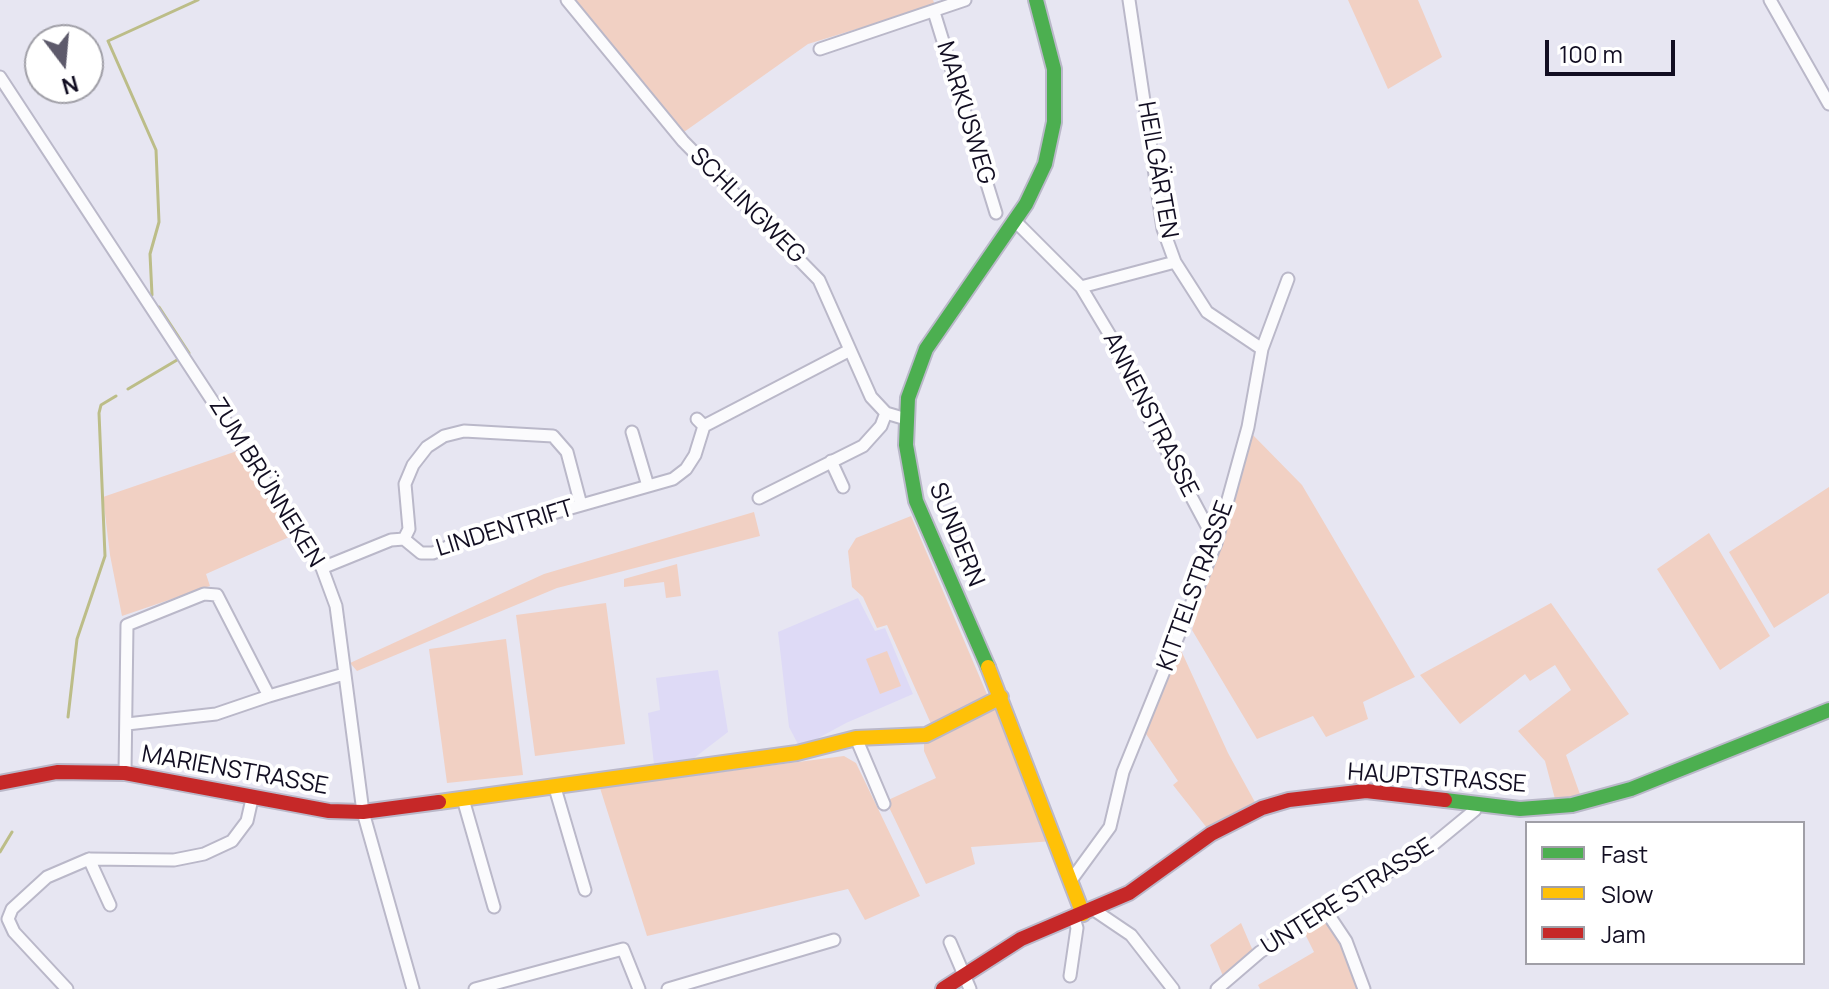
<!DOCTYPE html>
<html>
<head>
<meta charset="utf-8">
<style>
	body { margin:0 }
	#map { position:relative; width:1829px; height:989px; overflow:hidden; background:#e7e6f2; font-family:Manrope,sans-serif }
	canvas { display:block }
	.legend { position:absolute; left:1525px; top:821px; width:280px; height:144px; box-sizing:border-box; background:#fff; border:2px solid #a09fa7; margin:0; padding:10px 14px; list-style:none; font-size:24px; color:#120e22 }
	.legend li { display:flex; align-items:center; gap:16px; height:40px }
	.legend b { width:40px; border:2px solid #a09fa7 }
	.north { position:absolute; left:24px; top:24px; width:80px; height:80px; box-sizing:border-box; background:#fff; border:2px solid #a09fa7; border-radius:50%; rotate:164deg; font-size:22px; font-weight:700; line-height:32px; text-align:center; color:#120e22 }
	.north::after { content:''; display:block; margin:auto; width:28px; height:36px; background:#5d5a6b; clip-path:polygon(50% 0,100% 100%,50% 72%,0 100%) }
	.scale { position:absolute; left:1545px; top:40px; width:130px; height:36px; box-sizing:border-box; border:4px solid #120e22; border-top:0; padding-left:10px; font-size:24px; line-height:28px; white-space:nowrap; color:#120e22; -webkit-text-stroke:6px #fff; paint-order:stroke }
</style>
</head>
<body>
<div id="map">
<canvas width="1829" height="989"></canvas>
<ul class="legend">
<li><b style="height:10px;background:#4caf50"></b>Fast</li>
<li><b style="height:10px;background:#ffc107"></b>Slow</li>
<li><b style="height:10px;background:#c62828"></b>Jam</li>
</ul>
<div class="north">N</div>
<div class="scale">100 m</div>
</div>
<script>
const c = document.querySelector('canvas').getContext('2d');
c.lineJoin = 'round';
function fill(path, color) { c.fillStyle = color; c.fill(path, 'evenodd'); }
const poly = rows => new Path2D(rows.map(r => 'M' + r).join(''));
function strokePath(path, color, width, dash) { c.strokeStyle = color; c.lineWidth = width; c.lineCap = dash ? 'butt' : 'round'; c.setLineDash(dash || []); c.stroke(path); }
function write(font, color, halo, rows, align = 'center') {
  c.font = font + ' Manrope,sans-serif'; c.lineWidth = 8; c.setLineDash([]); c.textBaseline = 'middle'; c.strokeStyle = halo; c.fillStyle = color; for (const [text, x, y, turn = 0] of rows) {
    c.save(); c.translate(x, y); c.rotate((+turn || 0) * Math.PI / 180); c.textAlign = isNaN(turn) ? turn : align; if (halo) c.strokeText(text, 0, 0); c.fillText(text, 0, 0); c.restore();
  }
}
const built = poly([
	[858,598,875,631,885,628,913,694,846,723,800,748,789,727,778,632],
	[718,670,728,732,694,758,654,764,648,713,660,710,656,678]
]);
const green = poly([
	[574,0,933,0,935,5,808,44,684,132],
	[1348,0,1418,0,1442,57,1388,89],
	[1249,431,1302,485,1415,677,1363,702,1368,719,1326,737,1313,716,1257,739,1192,630],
	[240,450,296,534,206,574,210,586,122,616,110,555,103,497],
	[1829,487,1829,593,1774,628,1729,552],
	[754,512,760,536,557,588,357,671,350,663,544,574],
	[911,516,989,699,932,726,887,625,877,628,863,597,852,587,848,551,856,538],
	[1709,533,1770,636,1720,670,1657,569],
	[677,564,681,596,666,598,664,582,624,587,624,579],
	[606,603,625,744,535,756,516,615],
	[1551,603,1629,714,1566,755,1581,797,1555,799,1545,761,1518,731,1571,690,1555,665,1530,681,1525,674,1460,724,1420,675],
	[506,639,523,775,447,783,429,649],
	[1179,646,1228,753,1256,804,1207,828,1173,785,1178,781,1144,731],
	[887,651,901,686,880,694,866,659],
	[995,709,1053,841,971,847,975,864,926,884,886,801,936,778,924,751,924,742],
	[844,756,856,763,920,896,865,920,848,889,647,936,600,788],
	[1325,919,1345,945,1361,989,1260,989,1258,985,1314,952,1303,930],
	[1241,923,1253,951,1223,976,1210,945]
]);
const stream = poly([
	[152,295,150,254,159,222,156,150,108,41,198,0],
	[159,307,189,353],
	[128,389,177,360],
	[68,717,77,639,105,556,99,413,101,405,116,396],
	[0,852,12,832]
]);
const street = poly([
	[567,0,683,141,819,280,871,397,886,413,906,419],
	[1129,0,1163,229,1175,262,1207,312,1262,349],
	[1770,0,1829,104],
	[934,12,996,213],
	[820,49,965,0],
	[0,77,322,568,336,606,363,812,413,989],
	[1015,221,1081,287,1175,262],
	[1081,287,1111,337,1146,412,1216,543],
	[704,426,850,350],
	[632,432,648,486],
	[831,461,843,487],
	[759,498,863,446,881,426,886,413],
	[404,539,409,529,405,484,413,465,427,447,444,436,464,431,553,436,567,452,581,505],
	[322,568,391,540,404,539,421,553,433,553,476,535,673,479,686,469,695,455,704,426,697,419],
	[127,724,216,714,269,696],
	[856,738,884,804],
	[125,773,127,625,204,594,217,595,269,696,344,674],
	[555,788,585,890],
	[463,799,494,907],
	[89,859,110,905],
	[1072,879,1110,827,1123,772,1216,543,1248,427,1262,349,1288,279],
	[1094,910,1131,935,1173,989],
	[1326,911,1346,941,1364,989],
	[950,942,970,989],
	[1070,976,1077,928,1074,918],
	[67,989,14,932,8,919,12,909,47,877,89,859,174,860,204,854,232,841,247,821,252,799],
	[475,989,623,949,639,989],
	[668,989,834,940],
	[1217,989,1260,952,1435,843,1475,810,1477,803]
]);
const fast = poly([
	[988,667,916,501,906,445,908,398,926,349,1026,204,1045,164,1054,122,1054,69,1036,0],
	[1445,800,1520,809,1572,805,1631,789,1829,710]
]);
const slow = poly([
	[988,667,1083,914],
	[439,802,797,753,856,738,926,735,1001,697]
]);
const jam = poly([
	[0,783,57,772,125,773,329,811,363,812,439,802],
	[943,989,1021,939,1129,893,1211,834,1262,808,1289,800,1366,791,1445,800]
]);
const streetNames = [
	["MARKUSWEG",965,113,73],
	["HEILGÄRTEN",1157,170,80],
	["SCHLINGWEG",747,206,45],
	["ANNENSTRASSE",1150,415,63],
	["ZUM BRÜNNEKEN",266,483,58],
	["LINDENTRIFT",505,529,-17],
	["SUNDERN",956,535,68],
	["KITTELSTRASSE",1196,586,-70],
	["MARIENSTRASSE",235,771,10],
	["HAUPTSTRASSE",1437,779,4],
	["UNTERE STRASSE",1348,897,-32]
];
fill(built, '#dedaf6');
fill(green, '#f1d0c3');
strokePath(stream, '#bcbd88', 3);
strokePath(street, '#bab8c9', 15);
strokePath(fast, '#bab8c9', 18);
strokePath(slow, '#bab8c9', 18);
strokePath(jam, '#bab8c9', 18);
strokePath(street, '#fbfbfd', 11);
strokePath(fast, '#4caf50', 14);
strokePath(slow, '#ffc107', 14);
strokePath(jam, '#c62828', 14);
write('24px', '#120e22', '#fff', streetNames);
</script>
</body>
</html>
